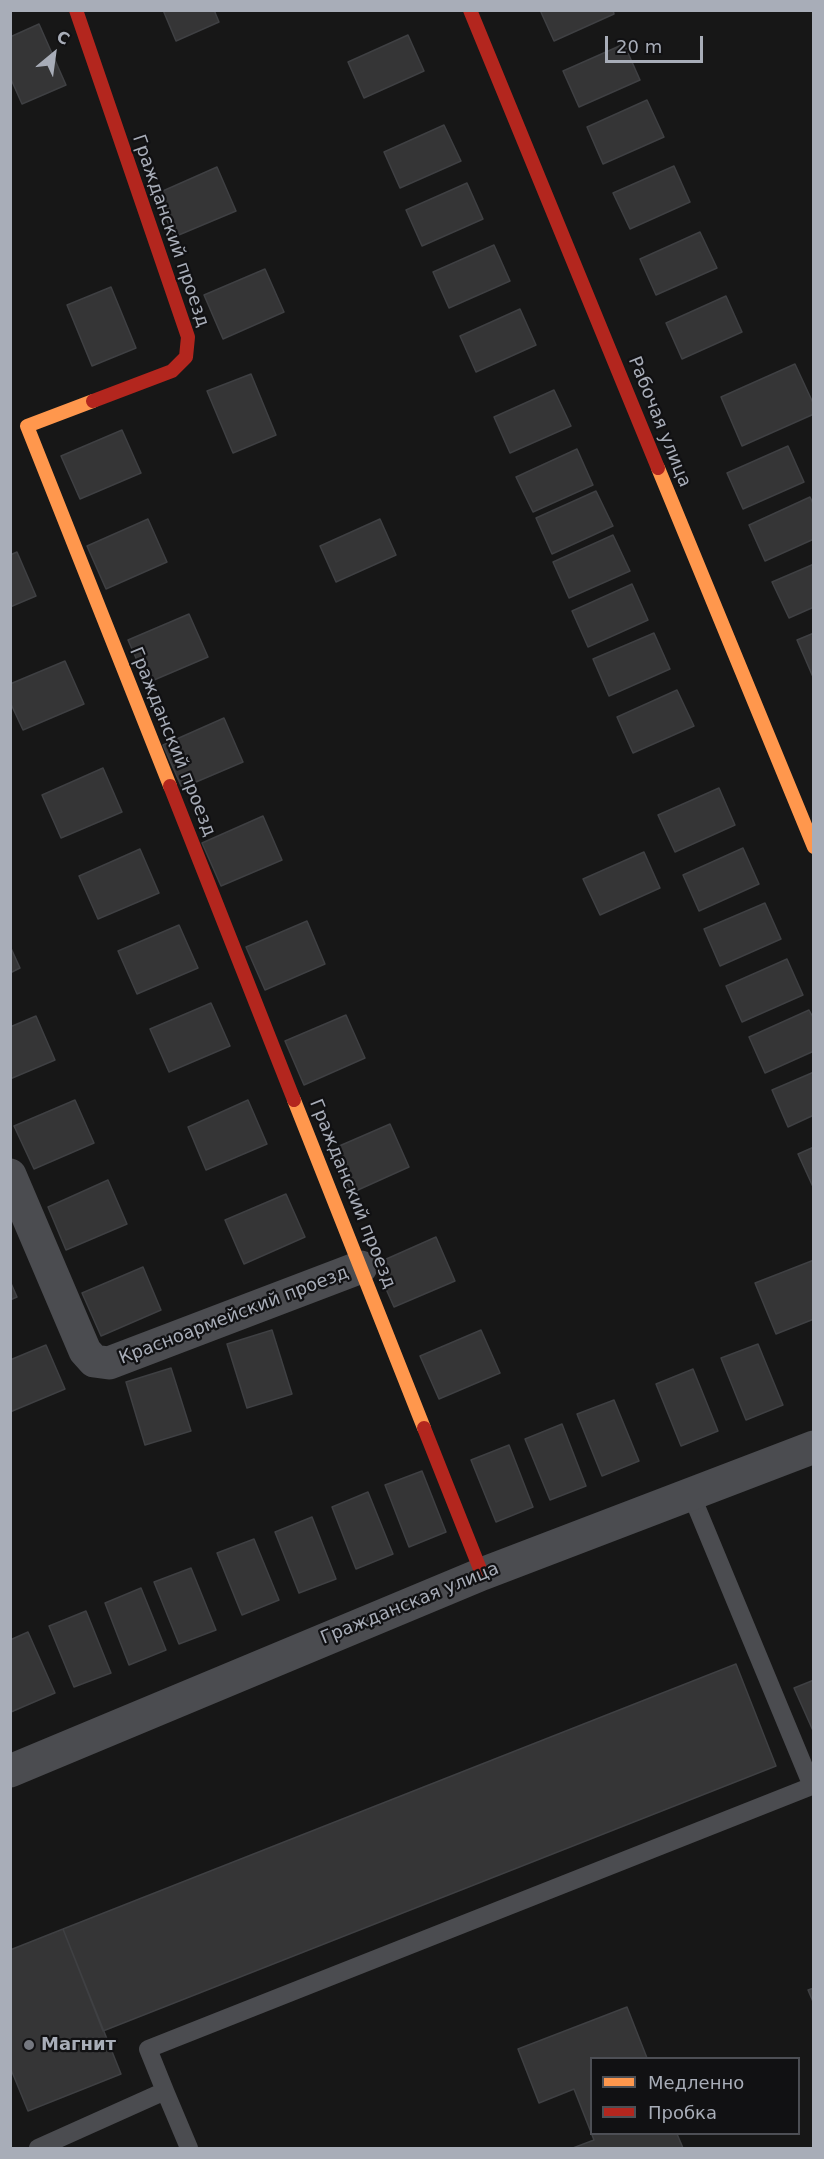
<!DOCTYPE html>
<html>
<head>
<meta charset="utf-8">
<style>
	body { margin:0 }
	#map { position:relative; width:824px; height:2159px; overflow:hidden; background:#171717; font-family:"DejaVu Sans",sans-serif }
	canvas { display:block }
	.frame { position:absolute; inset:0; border:12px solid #a8adb8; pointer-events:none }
	.legend { position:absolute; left:590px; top:2057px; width:210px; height:78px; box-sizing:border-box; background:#111113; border:2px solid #4d4f55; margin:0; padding:8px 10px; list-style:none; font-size:18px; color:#a8adb8 }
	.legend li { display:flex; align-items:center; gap:12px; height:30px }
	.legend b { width:30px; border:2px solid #4d4f55 }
	.north { position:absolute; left:24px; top:24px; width:60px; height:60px; -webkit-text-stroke:4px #111113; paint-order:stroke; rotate:29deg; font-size:16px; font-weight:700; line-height:24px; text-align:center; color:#a8adb8 }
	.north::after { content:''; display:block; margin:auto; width:21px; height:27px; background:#a8adb8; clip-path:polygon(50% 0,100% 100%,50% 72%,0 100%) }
	.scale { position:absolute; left:605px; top:36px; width:98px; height:27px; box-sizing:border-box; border:3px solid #a8adb8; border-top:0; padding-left:8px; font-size:18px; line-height:21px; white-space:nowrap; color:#a8adb8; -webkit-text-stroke:4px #111113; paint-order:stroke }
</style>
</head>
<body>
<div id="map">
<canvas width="824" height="2159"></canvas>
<div class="frame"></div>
<ul class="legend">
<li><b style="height:8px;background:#ff974d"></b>Медленно</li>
<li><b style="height:8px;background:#b3261e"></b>Пробка</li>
</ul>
<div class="north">С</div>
<div class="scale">20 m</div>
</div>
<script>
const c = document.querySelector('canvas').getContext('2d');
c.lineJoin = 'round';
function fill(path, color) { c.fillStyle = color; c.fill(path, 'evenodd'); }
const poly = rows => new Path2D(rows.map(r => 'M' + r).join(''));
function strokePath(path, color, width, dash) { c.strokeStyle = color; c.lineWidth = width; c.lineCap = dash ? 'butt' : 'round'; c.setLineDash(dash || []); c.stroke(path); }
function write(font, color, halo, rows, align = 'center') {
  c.font = font + ' "DejaVu Sans",sans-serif'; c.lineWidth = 4.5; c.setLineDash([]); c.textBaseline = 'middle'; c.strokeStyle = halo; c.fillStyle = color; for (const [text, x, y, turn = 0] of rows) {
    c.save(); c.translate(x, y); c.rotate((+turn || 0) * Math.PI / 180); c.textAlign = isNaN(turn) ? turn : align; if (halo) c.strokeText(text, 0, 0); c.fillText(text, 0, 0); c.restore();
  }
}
const building = poly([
	[163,10,214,10,219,22,176,41,163,10],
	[540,10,613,10,614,14,554,41,540,10],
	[39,24,66,85,22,104,10,77,10,37,39,24],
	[408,35,424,71,364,98,348,62,408,35],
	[624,44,640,80,579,107,563,71,624,44],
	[647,100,664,137,603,164,587,127,647,100],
	[444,125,461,161,400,188,384,152,444,125],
	[674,166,690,202,630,229,613,193,674,166],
	[217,167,236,211,174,237,156,194,217,167],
	[467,183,483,219,422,246,406,210,467,183],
	[700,232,717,268,656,295,640,259,700,232],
	[494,245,510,281,449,308,433,272,494,245],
	[265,269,284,312,223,339,204,295,265,269],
	[111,287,136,348,92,366,67,305,111,287],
	[726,296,742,332,682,359,666,323,726,296],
	[520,309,536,345,476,372,460,336,520,309],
	[795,364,814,405,814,414,742,446,721,397,795,364],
	[251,374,276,435,233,453,207,391,251,374],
	[554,390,571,426,510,453,494,417,554,390],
	[122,430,141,473,80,499,61,456,122,430],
	[788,446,804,482,743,509,727,473,788,446],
	[577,449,593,485,533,512,516,477,577,449],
	[596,491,613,526,552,554,536,518,596,491],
	[810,497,814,506,814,539,765,561,749,525,810,497],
	[148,519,167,562,106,589,87,546,148,519],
	[380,519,396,555,336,582,320,546,380,519],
	[613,535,630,571,569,598,553,562,613,535],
	[17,552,36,596,10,607,10,555,17,552],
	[814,564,814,607,789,618,772,582,814,564],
	[632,584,648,620,588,647,572,611,632,584],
	[189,614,208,657,147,683,128,640,189,614],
	[654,633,670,669,609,696,593,659,654,633],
	[814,633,814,677,813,677,797,640,814,633],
	[65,661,84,704,23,730,10,702,10,684,65,661],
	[677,690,694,726,633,753,617,717,677,690],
	[224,718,243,762,182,788,163,745,224,718],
	[103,768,122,812,61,838,42,795,103,768],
	[719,788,735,825,675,852,658,815,719,788],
	[263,816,282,860,221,886,202,843,263,816],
	[743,848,759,884,699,911,683,875,743,848],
	[140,849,159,893,98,919,79,876,140,849],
	[644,852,660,888,600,915,583,879,644,852],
	[765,903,781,939,720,966,704,929,765,903],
	[307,921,325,964,265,990,246,947,307,921],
	[179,925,198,968,137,994,118,951,179,925],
	[10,946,20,968,10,973,10,946],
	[787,959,803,995,742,1022,726,986,787,959],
	[211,1003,230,1046,169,1072,150,1029,211,1003],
	[809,1010,814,1019,814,1051,765,1073,749,1037,809,1010],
	[346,1015,365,1058,304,1085,285,1041,346,1015],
	[36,1016,55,1060,10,1079,10,1027,36,1016],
	[814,1072,814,1115,788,1127,772,1090,814,1072],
	[75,1100,94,1143,34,1169,14,1126,75,1100],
	[248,1100,267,1144,206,1170,188,1127,248,1100],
	[390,1124,409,1167,349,1194,330,1150,390,1124],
	[814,1147,814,1189,798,1154,814,1147],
	[108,1180,127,1224,66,1250,48,1207,108,1180],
	[286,1194,305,1237,244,1264,225,1220,286,1194],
	[436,1237,455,1281,394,1307,375,1264,436,1237],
	[814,1260,814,1319,776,1334,755,1283,814,1260],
	[143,1267,161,1310,101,1336,82,1293,143,1267],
	[10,1281,17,1297,10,1300,10,1281],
	[272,1330,292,1394,247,1408,227,1344,272,1330],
	[481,1330,500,1373,439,1399,420,1356,481,1330],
	[758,1344,783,1405,746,1420,721,1358,758,1344],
	[46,1345,65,1389,10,1412,10,1360,46,1345],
	[171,1368,191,1431,145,1445,126,1382,171,1368],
	[693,1369,718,1431,681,1446,656,1384,693,1369],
	[614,1400,639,1461,602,1476,577,1414,614,1400],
	[562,1424,586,1486,550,1500,525,1439,562,1424],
	[509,1445,533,1507,496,1522,471,1460,509,1445],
	[422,1471,446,1532,409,1547,385,1485,422,1471],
	[368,1492,393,1554,356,1569,332,1507,368,1492],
	[312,1517,336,1579,299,1593,275,1532,312,1517],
	[254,1539,279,1600,242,1615,217,1553,254,1539],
	[191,1568,216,1630,179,1644,154,1582,191,1568],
	[141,1588,166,1650,129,1665,105,1603,141,1588],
	[86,1611,111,1673,74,1687,49,1626,86,1611],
	[28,1632,55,1693,11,1712,10,1640,28,1632],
	[736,1664,776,1766,103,2031,63,1929,736,1664],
	[814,1680,814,1733,794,1688,814,1680],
	[63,1929,121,2074,28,2111,10,2067,10,1950,63,1929],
	[814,1988,814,2004,808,1990,814,1988],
	[627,2007,647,2058,592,2058,592,2134,677,2134,683,2148,573,2148,594,2140,574,2089,539,2103,518,2049,627,2007]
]);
const lane = poly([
	[165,2091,189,2148],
	[38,2148,165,2091,148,2049,812,1786,691,1494]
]);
const street = poly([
	[10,1175,85,1351,94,1361,109,1363,361,1267],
	[10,1771,482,1574,814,1447]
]);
const slow = poly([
	[93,401,27,426,170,786],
	[658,468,814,847],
	[294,1100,424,1428]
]);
const jam = poly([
	[76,10,188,337,186,357,172,371,93,401],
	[470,10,658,468],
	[170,786,294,1100],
	[424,1428,482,1574]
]);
const markers = [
	[29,2045,6,"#757880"]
];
const streetNames = [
	["Гражданский проезд",170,231,71],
	["Рабочая улица",659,422,68],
	["Гражданский проезд",172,742,68],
	["Гражданский проезд",352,1194,68],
	["Красноармейский проезд",234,1316,-21],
	["Гражданская улица",410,1604,-22]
];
const poiNames = [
	["Магнит",41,2045]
];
fill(building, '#353536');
strokePath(building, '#3f4043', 1.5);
strokePath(lane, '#4b4c50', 18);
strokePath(street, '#4b4c50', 33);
strokePath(slow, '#ff974d', 14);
strokePath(jam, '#b3261e', 14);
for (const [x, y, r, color] of markers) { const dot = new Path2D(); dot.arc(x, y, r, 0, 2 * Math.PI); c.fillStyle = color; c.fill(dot); strokePath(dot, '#111113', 2); }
write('18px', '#a8adb8', '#111113', streetNames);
write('bold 18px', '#a8adb8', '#111113', poiNames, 'left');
</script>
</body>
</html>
